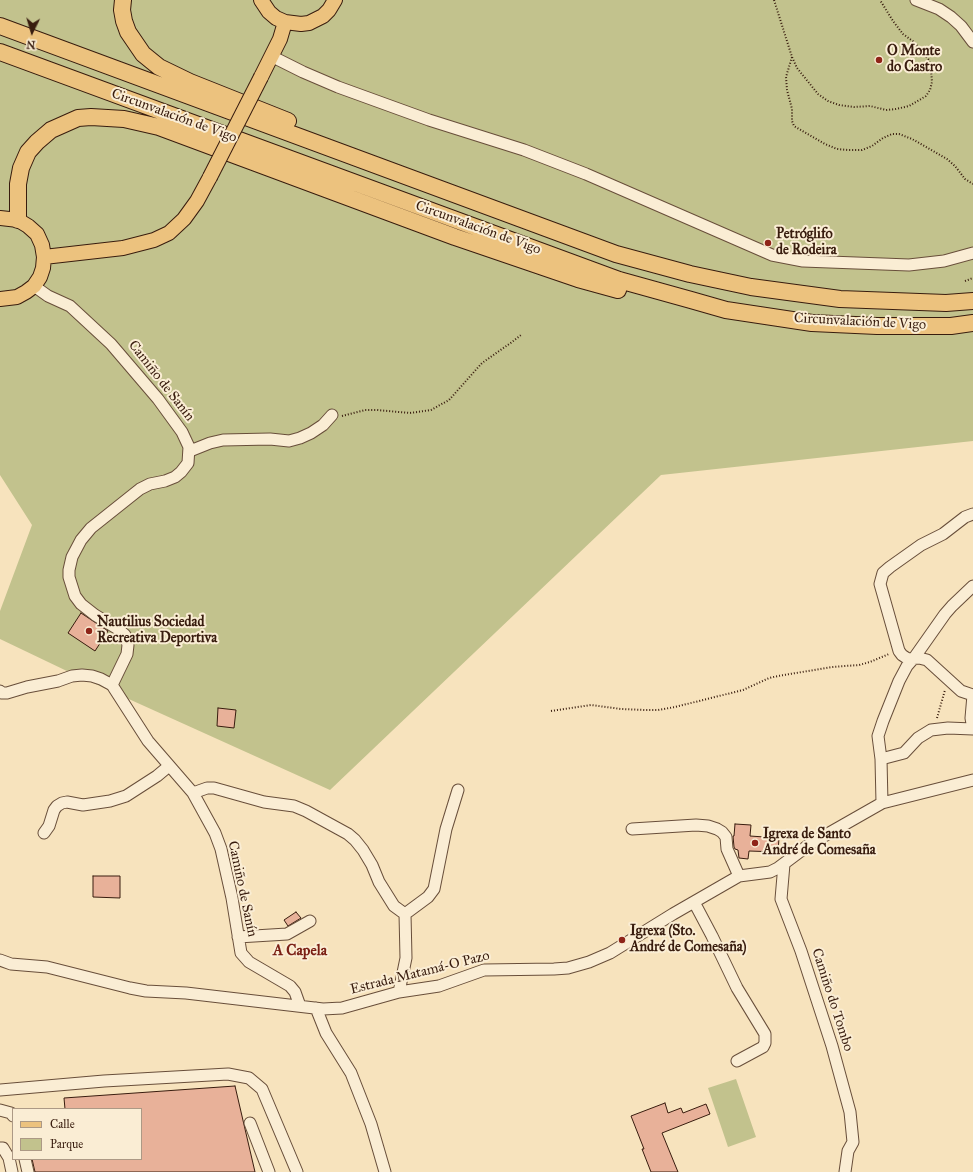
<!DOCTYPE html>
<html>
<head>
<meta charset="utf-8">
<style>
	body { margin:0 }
	#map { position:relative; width:973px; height:1172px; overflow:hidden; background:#f7e3bd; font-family:"IM FELL Great Primer",serif }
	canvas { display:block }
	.legend { position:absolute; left:12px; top:1108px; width:130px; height:52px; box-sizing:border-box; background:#faedd4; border:1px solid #ac9985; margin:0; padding:5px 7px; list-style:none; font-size:12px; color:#381c0e }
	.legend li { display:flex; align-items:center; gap:8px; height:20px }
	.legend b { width:20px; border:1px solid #ac9985 }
	.north { position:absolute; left:12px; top:12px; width:40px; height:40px; -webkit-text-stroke:3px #faedd4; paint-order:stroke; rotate:185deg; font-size:11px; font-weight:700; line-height:16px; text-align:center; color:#381c0e }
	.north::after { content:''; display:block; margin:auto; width:14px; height:18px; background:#381c0e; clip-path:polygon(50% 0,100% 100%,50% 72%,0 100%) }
</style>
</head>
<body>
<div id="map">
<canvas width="973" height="1172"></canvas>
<ul class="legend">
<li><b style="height:5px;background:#ecc27e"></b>Calle</li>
<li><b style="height:11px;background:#c2c28d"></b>Parque</li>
</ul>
<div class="north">N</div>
</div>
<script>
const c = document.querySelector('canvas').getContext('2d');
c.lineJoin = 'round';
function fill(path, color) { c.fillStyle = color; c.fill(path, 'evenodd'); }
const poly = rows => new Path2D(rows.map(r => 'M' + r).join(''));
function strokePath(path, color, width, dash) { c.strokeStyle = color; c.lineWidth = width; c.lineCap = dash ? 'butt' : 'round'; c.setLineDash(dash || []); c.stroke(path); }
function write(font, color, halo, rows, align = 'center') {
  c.font = font + ' "IM FELL Great Primer",serif'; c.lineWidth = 4; c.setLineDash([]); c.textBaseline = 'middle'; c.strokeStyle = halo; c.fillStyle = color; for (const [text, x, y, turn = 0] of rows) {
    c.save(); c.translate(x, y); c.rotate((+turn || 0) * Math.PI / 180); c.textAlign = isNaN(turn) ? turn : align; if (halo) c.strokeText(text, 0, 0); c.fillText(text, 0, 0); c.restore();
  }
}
const green = poly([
	[0,0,973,0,973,441,661,475,330,790,69,672,0,639,0,611,32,525,0,475],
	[736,1079,756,1137,728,1147,708,1088]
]);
const building = poly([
	[81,613,108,631,95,651,68,633,81,613],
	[218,708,236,710,234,728,217,726,218,708],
	[735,824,751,825,750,836,779,838,778,852,749,851,748,859,739,858,738,850,735,849,734,847,733,836,734,836,735,824],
	[93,876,120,876,120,898,93,897,93,876],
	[296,912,301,918,288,926,284,920,296,912],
	[235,1086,255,1172,35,1172,32,1159,141,1159,141,1109,65,1109,64,1098,235,1086],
	[665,1103,668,1113,681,1108,683,1113,706,1104,710,1114,662,1133,678,1172,651,1172,642,1149,644,1149,631,1116,665,1103]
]);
const path = poly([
	[774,0,792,57,797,68,818,94,828,101,839,105,854,107,870,106,886,110,896,109,909,106,926,96,930,90,932,82,931,70,929,60,922,52,914,42,903,34,893,21,880,0],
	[792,57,786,77,787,90,792,109,792,121,794,126,825,144,837,149,848,150,862,150,872,146,883,138,892,134,899,134,912,139,947,159,955,166,965,179,973,184],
	[965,281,973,278],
	[342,416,365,410,377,410,410,413,431,410,449,400,482,363,512,342,521,335],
	[551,711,591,705,621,709,645,710,658,710,675,707,743,690,769,678,778,676,832,667,859,665,870,662,889,654],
	[937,718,945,690]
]);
const minor = poly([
	[916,0,939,9,951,17,961,26,973,42],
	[271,56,303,72,338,87,429,120,524,150,586,174,772,255,803,261,909,265,944,261,973,253],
	[34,286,48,296,70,306,111,344,158,399,182,432,189,447,188,463,181,472,175,477,165,481,150,484,140,489,91,528,81,540,72,557,69,570,69,577,75,596,81,604,95,615,118,629,125,635,128,645,127,654,112,685],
	[190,451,210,443,223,440,270,439,289,441,300,438,311,433,323,425,332,415],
	[973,514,965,517,943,534,921,545,890,567,883,573,880,584,899,651,902,655,908,659,919,658,927,660,961,691,973,695],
	[0,691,2,693,7,693,27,687,58,681,72,676,82,675,92,676,101,679,112,685,148,741,193,793,215,833,221,849,232,898,241,953,249,962,290,986,295,992,300,1006],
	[973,695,971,718,973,729],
	[881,759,904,753,918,738,931,730,948,728,973,729],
	[193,793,207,788,214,788,264,802,294,806,306,811,348,834,355,840,363,850,372,865,379,882,394,906,405,914],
	[882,803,881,759,878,736,883,721,899,681,907,666,914,658,945,614,952,606,973,586],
	[632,829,696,825,708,826,717,829,722,832,726,837,727,849,739,876],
	[44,833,49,826,54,810,57,806,62,803,67,802,83,805,110,801,126,796,157,776,169,766],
	[784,864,781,899,801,951,832,1046,850,1112,853,1142,848,1151,845,1172],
	[694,902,712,936,737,988,765,1034,765,1043,763,1047,737,1061],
	[238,937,287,934,310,921],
	[0,960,11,964,47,967,130,988,146,991,186,993,323,1009,342,1008,399,992,439,986,484,970,554,969,568,968,589,962,610,953,673,914,739,876,770,872,778,868,810,844,882,803,973,780],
	[399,992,406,958,405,914,428,897,434,889,446,829,458,790],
	[316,1008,326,1033,351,1073,371,1124,385,1172],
	[0,1090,104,1081,228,1074,249,1078,262,1089,297,1172],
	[0,1110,11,1113,13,1116],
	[250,1123,269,1172],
	[0,1148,3,1148,9,1158,12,1172],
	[25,1159,28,1172]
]);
const major = poly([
	[261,0,269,12,276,18,285,22,301,24,309,23,323,16,329,10,335,0],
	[261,77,280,39,285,22],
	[0,218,18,220,28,226,37,234,42,245,44,257,43,268,40,277,34,286,26,292,17,297,0,299],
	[44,257,123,248,154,240,169,233,184,219,197,201,210,177]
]);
const highway = poly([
	[123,0,122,10,124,21,128,32,143,54,159,67,190,82,288,121],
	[0,26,616,254,690,274,751,287,840,299,946,303,973,301],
	[0,52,619,280,691,300,726,310,812,323,877,326,951,326,973,323],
	[18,220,18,184,21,168,28,152,37,142,51,130,78,118,91,117,124,119,159,127,455,237,578,279,618,290]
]);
const majorBridge = poly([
	[210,177,261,77]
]);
const markers = [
	[879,60,4,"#8f2418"],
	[768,243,4,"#8f2418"],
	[89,631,4,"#8f2418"],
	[755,843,4,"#8f2418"],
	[622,940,4,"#8f2418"]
];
const poiNames = [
	["O Monte",887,52],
	["do Castro",887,68],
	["Petróglifo",776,235],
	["de Rodeira",776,251],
	["Nautilius Sociedad",97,623],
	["Recreativa Deportiva",97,639],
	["Igrexa de Santo",763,835],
	["André de Comesaña",763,851],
	["Igrexa (Sto.",630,932],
	["André de Comesaña)",630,948]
];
const streetNames = [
	["Circunvalación de Vigo",174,116,20],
	["Circunvalación de Vigo",478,228,20],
	["Circunvalación de Vigo",860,322,3],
	["Camiño de Sanín",161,381,52],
	["Camiño de Sanín",242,889,78],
	["Estrada Matamá-O Pazo",420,973,-14],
	["Camiño do Tombo",832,1000,72]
];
const neighbourhoodNames = [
	["A Capela",300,951]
];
fill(green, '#c2c28d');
fill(building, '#e8b199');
strokePath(building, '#381c0e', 1);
strokePath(minor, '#684e3a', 13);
strokePath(major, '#381c0e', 16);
strokePath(highway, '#381c0e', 18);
strokePath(path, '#381c0e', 2, [1, 2]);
strokePath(minor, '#faedd4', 11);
strokePath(major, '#ecc27e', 14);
strokePath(highway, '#ecc27e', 16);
strokePath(majorBridge, '#381c0e', 16, []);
strokePath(majorBridge, '#ecc27e', 14);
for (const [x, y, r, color] of markers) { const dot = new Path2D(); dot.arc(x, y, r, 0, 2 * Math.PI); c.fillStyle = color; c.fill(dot); strokePath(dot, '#faedd4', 1.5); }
write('bold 14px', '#381c0e', '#faedd4', poiNames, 'left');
write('14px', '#381c0e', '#faedd4', streetNames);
write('bold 15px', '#7a1f14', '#faedd4', neighbourhoodNames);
</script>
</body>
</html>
